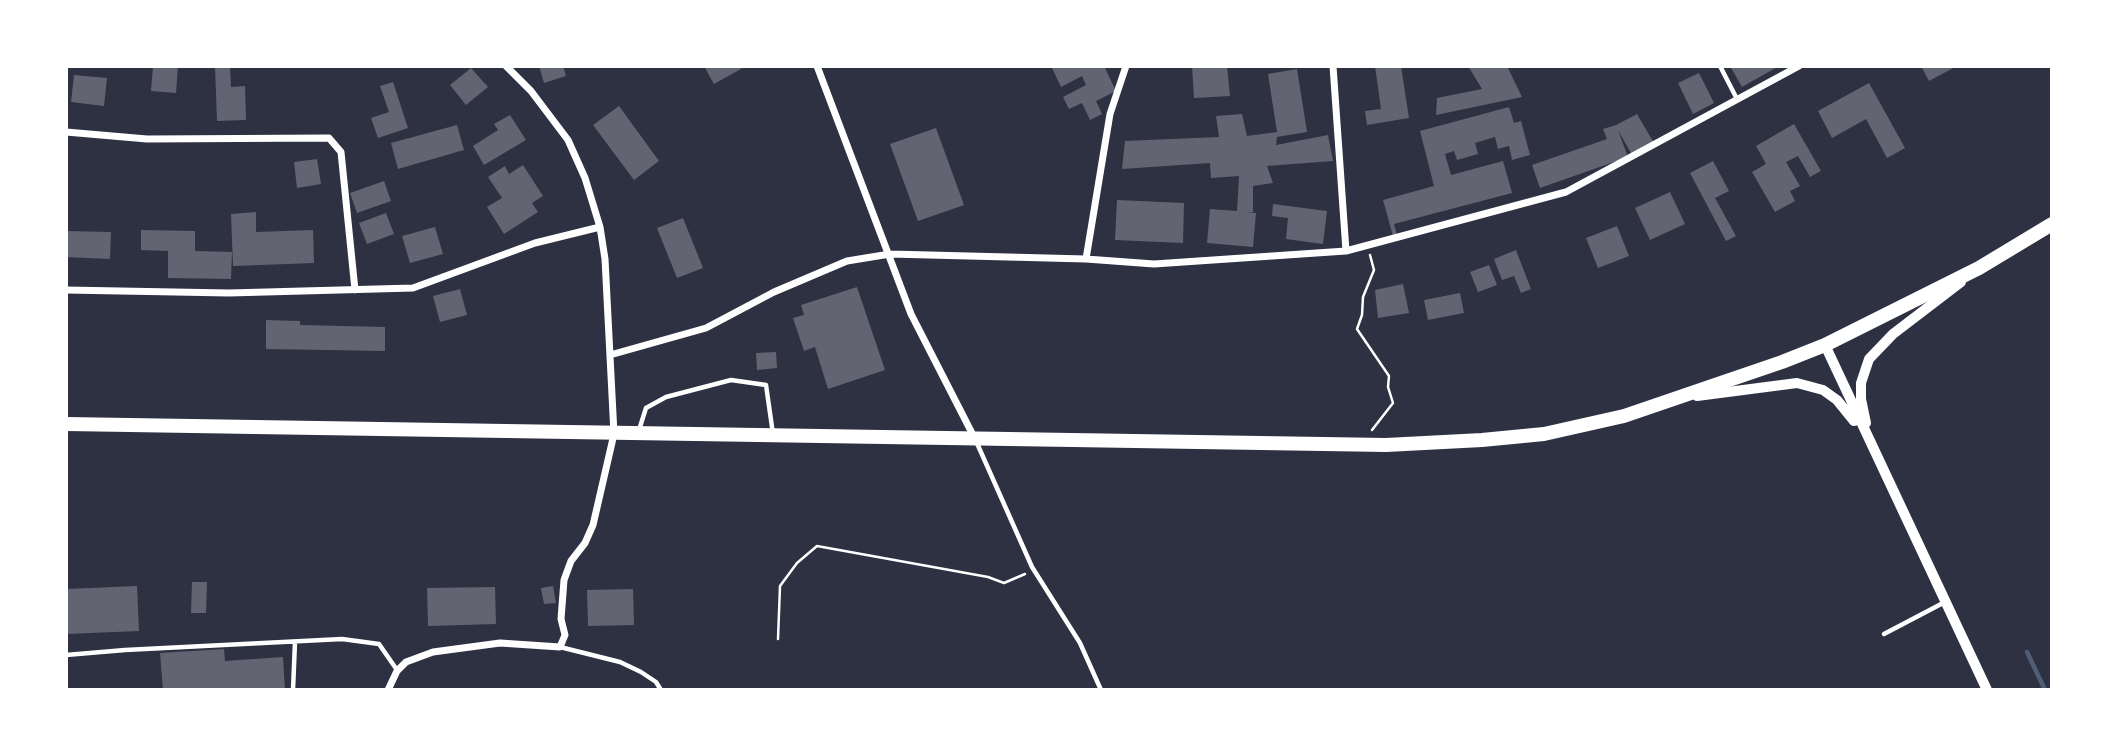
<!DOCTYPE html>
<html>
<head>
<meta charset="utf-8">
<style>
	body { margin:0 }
	#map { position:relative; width:2118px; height:756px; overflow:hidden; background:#2d3142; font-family:"PT Sans Narrow",sans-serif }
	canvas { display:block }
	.frame { position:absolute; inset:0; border:68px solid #fff; pointer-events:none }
</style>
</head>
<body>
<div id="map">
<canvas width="2118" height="756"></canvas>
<div class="frame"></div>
</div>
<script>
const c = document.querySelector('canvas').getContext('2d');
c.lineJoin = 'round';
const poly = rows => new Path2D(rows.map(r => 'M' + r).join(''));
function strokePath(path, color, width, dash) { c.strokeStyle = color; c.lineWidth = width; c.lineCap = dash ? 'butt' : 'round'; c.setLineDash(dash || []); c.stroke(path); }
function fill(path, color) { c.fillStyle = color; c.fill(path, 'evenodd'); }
const stream = poly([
	[2027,652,2045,690]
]);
const building = poly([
	[153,66,178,66,176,93,151,91],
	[215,66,230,66,231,87,245,86,246,120,217,121],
	[539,66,563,66,566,76,544,83],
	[704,66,740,66,741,69,714,84],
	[1051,66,1104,66,1116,91,1096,101,1102,114,1090,120,1082,103,1069,109,1063,97,1086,85,1082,76,1061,87],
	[1192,66,1227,66,1230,96,1194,98],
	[1375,66,1401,66,1409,118,1367,125,1365,111,1381,109],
	[1468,66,1507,66,1522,97,1436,115,1437,98,1482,89],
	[1730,66,1779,66,1742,87],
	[1921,66,1957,66,1929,81],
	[471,68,488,87,466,105,450,85],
	[1297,69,1307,132,1277,137,1276,145,1328,135,1333,161,1267,166,1273,183,1253,186,1253,212,1245,212,1256,213,1253,247,1207,243,1210,209,1237,211,1239,176,1211,178,1210,163,1122,169,1125,141,1219,137,1216,116,1242,114,1247,136,1277,132,1268,74],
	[1699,73,1714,103,1693,114,1678,83],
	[74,75,107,78,104,106,71,102],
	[393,82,408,128,378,138,371,118,389,112,380,86],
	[1869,83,1905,148,1887,158,1866,119,1832,138,1818,111],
	[619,106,659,161,634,180,593,125],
	[1509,107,1514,123,1521,121,1530,155,1512,160,1509,146,1498,149,1495,137,1475,143,1478,154,1457,160,1454,151,1445,154,1451,175,1503,161,1512,193,1394,224,1397,235,1393,236,1383,200,1434,186,1420,131],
	[1637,114,1654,143,1632,155,1618,130,1628,157,1540,188,1532,165,1607,139,1603,129,1616,125],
	[510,115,526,140,484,165,473,146,498,130,494,124],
	[1794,124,1821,171,1810,177,1798,156,1786,162,1800,186,1790,191,1795,201,1775,212,1752,172,1766,164,1756,146],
	[457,125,464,150,398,169,391,143],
	[936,128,964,205,918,221,890,144],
	[317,159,321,184,297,188,294,162],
	[1713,161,1729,191,1715,198,1736,236,1726,241,1690,173],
	[523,165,543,196,532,203,538,212,504,234,487,207,502,198,488,177,505,166,509,174],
	[384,181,391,201,357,213,350,193],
	[1670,192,1685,224,1650,240,1635,208],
	[1117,200,1184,203,1183,243,1115,240],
	[1273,204,1327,211,1323,244,1286,239,1288,218,1272,216],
	[256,212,256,232,313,230,314,263,233,266,231,214],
	[386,213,394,234,367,244,359,223],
	[683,218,703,268,677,278,657,228],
	[1617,226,1629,256,1598,268,1586,238],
	[435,227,443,254,410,263,402,236],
	[141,230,195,231,195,251,232,252,231,279,168,278,168,251,141,250],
	[66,231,111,232,110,259,66,257],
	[1516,250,1531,289,1521,293,1514,276,1502,280,1494,259],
	[1489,265,1497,285,1478,292,1470,272],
	[1403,284,1409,313,1378,318,1375,290],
	[857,287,885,370,828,389,815,347,804,351,793,318,804,315,801,305],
	[460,289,467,315,440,322,433,296],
	[1460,293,1464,313,1428,320,1424,300],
	[266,320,300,321,300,325,385,327,385,351,266,349],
	[776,352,777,368,757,370,756,353],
	[192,582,207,582,206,613,191,613],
	[137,586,139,631,66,634,66,589],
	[553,586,556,603,544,604,541,588],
	[495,587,496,624,428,626,427,588],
	[633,589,634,625,588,626,587,590],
	[224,649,225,661,283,657,285,690,163,690,160,653]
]);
const path = poly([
	[1370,255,1374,270,1363,297,1362,315,1357,329,1389,376,1388,387,1393,403,1372,430],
	[778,639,780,586,797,563,817,546,988,577,1004,583,1025,574]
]);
const service = poly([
	[1720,66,1737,99],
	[639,430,646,408,666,397,731,380,766,385,773,434],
	[976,441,1032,567,1080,643,1101,690],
	[1884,634,1945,602],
	[560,647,620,662,641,672,656,682,661,690],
	[66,655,125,650,342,639,379,644,397,670],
	[293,690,295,642]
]);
const minor = poly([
	[817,66,911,314,974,437],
	[1333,66,1346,251],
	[66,132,147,139,329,138,341,152,355,290],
	[1086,259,1110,114,1126,66],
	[66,290,229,293,413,288,535,243,600,227],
	[610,355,706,328,774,292,847,261,890,254,1086,259,1154,264,1346,251,1566,192,1799,66],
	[388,690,397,671,406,662,433,652,500,643,560,647,565,635,561,619,564,580,571,561,585,543,593,525,614,434,605,259,600,227,585,178,568,140,531,91,506,66]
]);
const tertiary = poly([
	[1825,345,1987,690],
	[1697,396,1797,383,1823,390,1837,400,1854,421],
	[1866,423,1861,399,1861,383,1869,359,1893,334,1961,282]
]);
const trunk = poly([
	[66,424,1386,445,1482,440,1544,434,1624,416,1782,362,1825,345,1979,268,2052,224]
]);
strokePath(stream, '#4f5d75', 4.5);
fill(building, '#626471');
strokePath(path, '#fff', 2.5);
strokePath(service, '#fff', 4.5);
strokePath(minor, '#fff', 7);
strokePath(tertiary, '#fff', 10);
strokePath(trunk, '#fff', 14);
</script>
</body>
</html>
